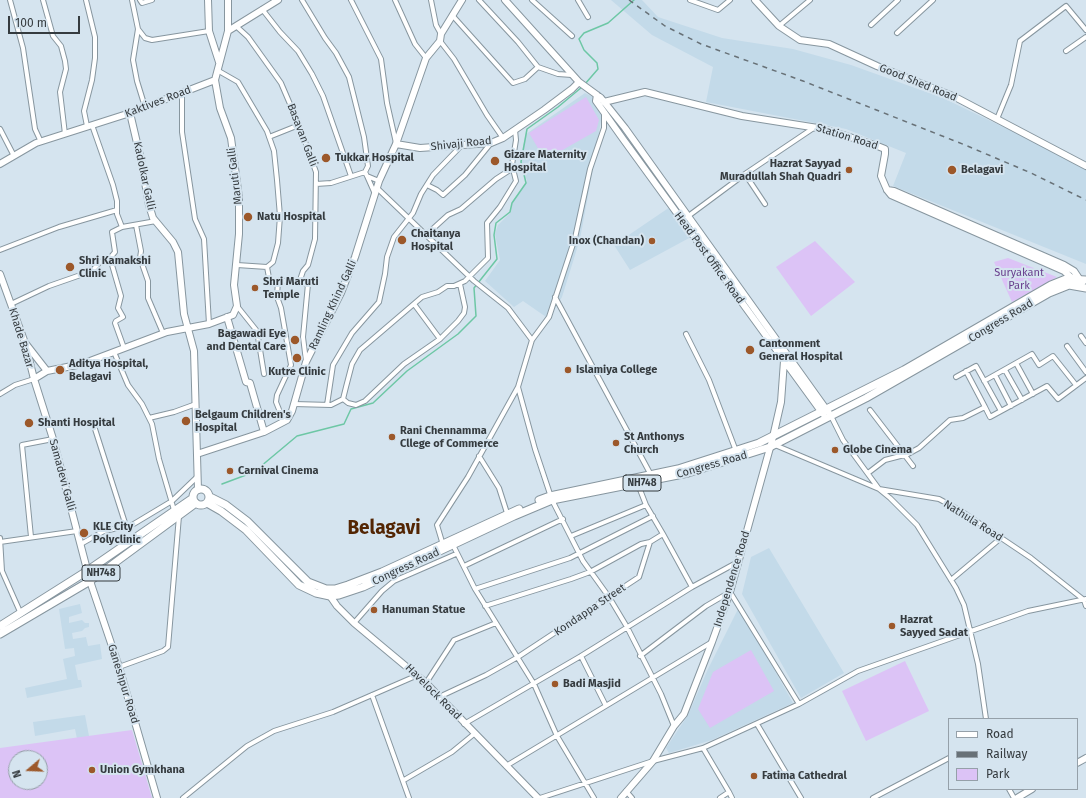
<!DOCTYPE html>
<html>
<head>
<meta charset="utf-8">
<style>
	body { margin:0 }
	#map { position:relative; width:1086px; height:798px; overflow:hidden; background:#d5e4ef; font-family:"Fira Sans",sans-serif }
	canvas { display:block }
	.legend { position:absolute; left:948px; top:718px; width:130px; height:72px; box-sizing:border-box; background:#d5e4ef; border:1px solid #95a0a9; margin:0; padding:5px 7px; list-style:none; font-size:12px; color:#353b3f }
	.legend li { display:flex; align-items:center; gap:8px; height:20px }
	.legend b { width:20px; border:1px solid #95a0a9 }
	.north { position:absolute; left:8px; top:750px; width:40px; height:40px; box-sizing:border-box; background:#d5e4ef; border:1px solid #95a0a9; border-radius:50%; rotate:251deg; font-size:11px; font-weight:700; line-height:16px; text-align:center; color:#353b3f }
	.north::after { content:''; display:block; margin:auto; width:14px; height:18px; background:#9c582a; clip-path:polygon(50% 0,100% 100%,50% 72%,0 100%) }
	.scale { position:absolute; left:8px; top:16px; width:72px; height:18px; box-sizing:border-box; border:2px solid #353b3f; border-top:0; padding-left:5px; font-size:12px; line-height:14px; white-space:nowrap; color:#353b3f; -webkit-text-stroke:3px #d5e4ef; paint-order:stroke }
</style>
</head>
<body>
<div id="map">
<canvas width="1086" height="798"></canvas>
<ul class="legend">
<li><b style="height:5px;background:#fff"></b>Road</li>
<li><b style="height:5px;background:#687177"></b>Railway</li>
<li><b style="height:11px;background:#dcc3f6"></b>Park</li>
</ul>
<div class="north">N</div>
<div class="scale">100 m</div>
</div>
<script>
const c = document.querySelector('canvas').getContext('2d');
c.lineJoin = 'round';
function fill(path, color) { c.fillStyle = color; c.fill(path, 'evenodd'); }
const poly = rows => new Path2D(rows.map(r => 'M' + r).join(''));
function strokePath(path, color, width, dash) { c.strokeStyle = color; c.lineWidth = width; c.lineCap = dash ? 'butt' : 'round'; c.setLineDash(dash || []); c.stroke(path); }
function write(font, color, halo, rows, align = 'center') {
  c.font = font + ' "Fira Sans",sans-serif'; c.lineWidth = 4; c.setLineDash([]); c.textBaseline = 'middle'; c.strokeStyle = halo; c.fillStyle = color; for (const [text, x, y, turn = 0] of rows) {
    c.save(); c.translate(x, y); c.rotate((+turn || 0) * Math.PI / 180); c.textAlign = isNaN(turn) ? turn : align; if (halo) c.strokeText(text, 0, 0); c.fillText(text, 0, 0); c.restore();
  }
}
const built = poly([
	[611,0,642,0,658,17,722,38,793,49,851,65,943,98,1086,167,1086,264,893,186,906,153,846,129,706,102,713,67,652,35],
	[585,93,593,97,602,113,596,153,580,239,562,297,549,319,523,301,514,307,485,281,500,260,495,234,498,225,511,212,512,202,527,181,520,160,526,134],
	[670,207,691,237,630,270,614,245],
	[769,548,844,673,801,698,742,594,751,557],
	[80,604,82,613,69,617,69,623,82,620,85,623,89,623,89,627,85,628,82,631,72,633,73,639,86,637,88,646,100,644,102,659,75,665,78,680,81,680,82,687,27,698,25,688,67,679,63,659,75,656,74,648,65,649,59,609],
	[739,607,793,703,712,740,669,753,666,748,688,715,708,669],
	[85,715,89,736,77,739,75,729,35,736,33,722]
]);
const green = poly([
	[586,97,599,120,596,131,545,160,529,133],
	[815,241,855,282,811,316,776,267],
	[1008,258,1057,277,1012,302,994,262],
	[751,650,774,691,710,728,698,709,713,672],
	[905,661,929,711,866,741,842,691],
	[132,730,152,798,0,798,0,748],
	[16,758,40,758,40,782,16,782]
]);
const stream = poly([
	[585,84,598,69,597,63,584,50,579,39,584,33,608,23,634,0],
	[222,484,254,472,297,436,344,424,351,409,373,403,407,371,458,334,476,316,474,288,497,259,494,235,496,223,510,212,512,203,526,183,521,162,527,129,558,107,582,87]
]);
const street = poly([
	[10,0,23,48,35,129,41,142],
	[43,0,53,36,61,46,65,61,66,69,60,92,65,134],
	[86,0,95,37,95,58,92,80,84,111,87,126],
	[132,0,138,29,133,60,137,81,145,107],
	[140,0,142,3,152,0],
	[302,0,325,38,336,53,349,77,364,137,368,166,365,172],
	[351,0,381,59,387,103,396,143],
	[395,0,415,44,426,58],
	[431,0,436,25,441,34],
	[532,0,572,36],
	[578,0,588,17],
	[690,0,718,10,730,0],
	[262,9,280,32,298,51,312,74,323,96,351,176],
	[452,15,513,83,525,79,538,67,518,42,479,0],
	[871,25,898,0],
	[236,26,248,37,281,83,299,125,316,172,315,239,308,265,303,271,299,283,278,280,270,283,267,267],
	[779,26,810,0],
	[138,29,145,38,152,40,209,31],
	[897,33,933,0],
	[440,41,454,59,487,115,503,138],
	[1066,51,1086,37],
	[538,67,558,74,572,75],
	[217,70,238,82,267,131,274,151,277,180,280,216,278,243,273,262,267,267,237,265],
	[182,92,182,132,195,219,204,239,209,324],
	[997,119,1011,85,1020,41,1066,6,1086,30],
	[92,125,113,185,117,201,117,214,122,227,156,221],
	[0,129,14,156],
	[269,137,299,125],
	[745,174,815,127],
	[367,176,375,194],
	[316,184,331,183,365,172,367,176,379,181],
	[427,185,437,190,443,195,465,175,491,143],
	[377,188,474,281,508,308,532,340],
	[687,217,745,174,765,204],
	[136,225,141,251,140,258,148,281,148,298,163,333],
	[122,227,112,232,115,252,110,258,121,296,118,308,123,317,116,321,115,323,124,348],
	[426,235,448,215,461,209,496,179,513,168],
	[0,250,59,227,117,210],
	[278,280,277,297,281,308,291,365,277,395,276,402,280,412,287,420],
	[299,283,308,284,303,337,306,361],
	[460,284,465,307,464,313,458,321,440,339,404,364,365,401,356,405,348,403,343,399,346,387,352,364,360,350,422,297,438,292,447,286,454,286,465,281,488,258,487,223,500,207,516,181,512,165,516,140,515,130],
	[555,297,651,475],
	[11,304,49,286,92,271,100,262,110,258],
	[414,304,440,339],
	[237,306,257,331,264,374],
	[686,334,709,380,736,451],
	[1081,336,1086,343],
	[1067,346,1086,372],
	[114,352,128,385,142,404,152,424,159,459,174,510],
	[1016,363,1032,354,1039,365,1053,356,1076,385],
	[1005,370,1022,400],
	[995,375,1011,406],
	[956,377,976,366,1001,411],
	[984,381,1016,363,1033,394],
	[518,387,535,449,552,500,583,561,609,597,627,627,661,694,674,726],
	[0,394,15,385,34,379],
	[294,404,331,405,343,399],
	[327,405,333,365,352,333,379,302,385,274,387,257,394,237,413,213,421,194,433,175,461,146],
	[985,407,990,417,1047,386,1058,399,1086,378],
	[870,410,913,466],
	[831,416,843,440,879,489,890,498,917,525,956,588,964,605,978,664,986,719],
	[149,418,174,412,196,404],
	[95,429,126,526],
	[775,445,879,489,939,499,961,511,1031,558,1084,600,1086,606],
	[479,456,499,488,507,513],
	[868,473,885,460,908,454,919,448,950,420,963,418,985,407,966,371],
	[663,534,692,587],
	[571,536,646,505],
	[31,537,22,445,53,439],
	[0,538,2,571,21,614],
	[0,542,77,531],
	[81,544,104,531,132,525,172,501,197,477],
	[443,545,437,525,468,477,518,387,532,340,549,317,575,238,590,169,604,128,604,112],
	[453,545,475,589,534,684,557,736,594,798],
	[464,566,563,519],
	[951,580,1001,538],
	[475,589,570,558,653,516],
	[485,606,571,579,590,572,641,544,650,542],
	[354,623,382,591,394,581,456,554],
	[581,656,605,704],
	[640,656,706,606,730,592,799,704],
	[119,667,163,651,168,647,179,516],
	[426,683,454,640,496,623],
	[372,695,409,798],
	[439,697,486,675,518,657,639,577,650,542,663,534,646,505,637,482],
	[464,724,581,656,692,587,738,562],
	[757,724,801,798],
	[703,748,729,792],
	[506,766,712,642],
	[404,780,452,752,474,734],
	[1009,789,1014,798],
	[626,791,632,798],
	[183,798,247,746,274,731,333,712,418,675],
	[540,798,653,761,703,748,799,704,858,671,1028,611,1086,599],
	[720,798,729,792,732,798],
	[873,798,949,758]
]);
const secondary = poly([
	[208,0,209,31,219,62],
	[505,0,579,82,601,98,625,128,831,416],
	[755,0,779,26,800,40,829,44,877,66,955,97,1086,166],
	[228,31,228,0],
	[597,95,596,101,623,139,823,414],
	[604,102,645,92,742,116,824,129,875,145,885,149,885,154,881,176,887,190,891,195,1064,271,1075,281],
	[130,113,141,160,149,205,153,218,173,242,178,252,184,314,194,351,198,490],
	[396,144,420,148,491,143,503,138,544,110,572,89,579,82],
	[0,164,36,143,130,113,215,80,228,31,278,0],
	[887,190,894,191,1064,265,1074,271,1082,283],
	[0,274,25,343,34,379,53,439,90,581,119,667,157,798],
	[227,317,246,382,250,383,264,432],
	[26,344,47,371],
	[34,379,47,371,82,364,167,332,209,324,233,315,237,306,234,285,239,234,239,198,231,138,220,108,215,80],
	[197,454,264,432,287,420,292,411,306,362,341,293,355,257,379,181,396,144,426,58,440,41,441,34,462,0],
	[328,593,337,606,354,623,426,683,538,798],
	[1077,763,1086,758],
	[621,798,653,761,674,726,684,714,712,642,730,592,773,437,781,402,784,361],
	[1017,798,1032,789]
]);
const highway = poly([
	'193 497a8 8 0 1 1 16 0a8 8 0 1 1-16 0Z',
	[210,497,226,505,247,521,308,582,326,589,335,589,348,585,382,572,519,509],
	[539,500,550,496,678,469,759,443,904,370,1051,285,1066,279,1086,280],
	[207,503,221,511,246,530,299,585,316,593,330,596,339,595,363,587,514,516,552,500,688,473,770,447,866,398,1049,293,1069,285,1086,288],
	[0,626,87,571,193,498],
	[0,634,90,581,196,503]
]);
const rail = poly([
	[629,0,665,26,701,44,803,81,965,145,1031,173,1086,200]
]);
const markers = [
	[326,158,5,"#9c582a"],
	[495,161,5,"#9c582a"],
	[849,170,4,"#9c582a"],
	[952,170,5,"#9c582a"],
	[248,217,5,"#9c582a"],
	[402,240,5,"#9c582a"],
	[652,241,4,"#9c582a"],
	[70,267,5,"#9c582a"],
	[255,288,4,"#9c582a"],
	[295,340,5,"#9c582a"],
	[750,350,5,"#9c582a"],
	[297,358,5,"#9c582a"],
	[60,370,5,"#9c582a"],
	[568,370,4,"#9c582a"],
	[186,421,5,"#9c582a"],
	[29,423,5,"#9c582a"],
	[392,437,4,"#9c582a"],
	[616,443,4,"#9c582a"],
	[835,450,4,"#9c582a"],
	[230,471,4,"#9c582a"],
	[84,533,5,"#9c582a"],
	[374,610,4,"#9c582a"],
	[892,626,4,"#9c582a"],
	[555,684,4,"#9c582a"],
	[92,770,4,"#9c582a"],
	[754,776,4,"#9c582a"]
];
const shields = [
	[642,483,38],
	[101,573,38]
];
const shieldNames = [
	["NH748",642,483],
	["NH748",101,573]
];
const streetNames = [
	["Good Shed Road",918,83,22],
	["Kaktives Road",158,102,-21],
	["Basavan Galli",302,135,69],
	["Station Road",847,137,17],
	["Shivaji Road",461,144,-6],
	["Kadolkar Galli",144,176,78],
	["Maruti Galli",235,176,-97],
	["Head Post Office Road",709,258,54],
	["Ramling Khind Galli",333,305,-65],
	["Congress Road",1001,321,-31],
	["Khade Bazar",21,338,73],
	["Congress Road",712,465,-16],
	["Samadevi Galli",62,475,75],
	["Nathula Road",973,521,32],
	["Congress Road",406,567,-25],
	["Independence Road",732,579,-73],
	["Kondappa Street",590,610,-34],
	["Ganeshpur Road",123,684,73],
	["Havelock Road",433,692,45]
];
const poiNames = [
	["Gizare Maternity",504,155],
	["Hospital",504,168],
	["Tukkar Hospital",335,158],
	["Hazrat Sayyad",841,164,"right"],
	["Muradullah Shah Quadri",841,177,"right"],
	["Belagavi",961,170],
	["Natu Hospital",257,217],
	["Chaitanya",411,234],
	["Hospital",411,247],
	["Inox (Chandan)",644,241,"right"],
	["Shri Kamakshi",79,261],
	["Clinic",79,274],
	["Shri Maruti",263,282],
	["Temple",263,295],
	["Bagawadi Eye",286,334,"right"],
	["and Dental Care",286,347,"right"],
	["Cantonment",759,344],
	["General Hospital",759,357],
	["Aditya Hospital,",69,364],
	["Belagavi",69,377],
	["Islamiya College",576,370],
	["Kutre Clinic",297,372,"center"],
	["Belgaum Children's",195,415],
	["Hospital",195,428],
	["Shanti Hospital",38,423],
	["Rani Chennamma",400,431],
	["Cllege of Commerce",400,444],
	["St Anthonys",624,437],
	["Church",624,450],
	["Globe Cinema",843,450],
	["Carnival Cinema",238,471],
	["KLE City",93,527],
	["Polyclinic",93,540],
	["Hanuman Statue",382,610],
	["Hazrat",900,620],
	["Sayyed Sadat",900,633],
	["Badi Masjid",563,684],
	["Union Gymkhana",100,770],
	["Fatima Cathedral",762,776]
];
const parkNames = [
	["Suryakant",1019,273],
	["Park",1019,286]
];
const townNames = [
	["Belagavi",384,529]
];
fill(built, '#c3dae9');
fill(green, '#dcc3f6');
strokePath(stream, '#6dc7a5', 1.5);
strokePath(street, '#87969f', 6);
strokePath(secondary, '#87969f', 8);
strokePath(highway, '#87969f', 9);
strokePath(street, '#fff', 4);
strokePath(secondary, '#fff', 6);
strokePath(highway, '#fff', 7);
strokePath(rail, '#687177', 1.5, [5, 5]);
for (const [x, y, r, color] of markers) { const dot = new Path2D(); dot.arc(x, y, r, 0, 2 * Math.PI); c.fillStyle = color; c.fill(dot); strokePath(dot, '#d5e4ef', 1.5); }
for (const [x, y, w] of shields) { const box = new Path2D(); box.roundRect(x - w / 2, y - 8, w, 16, 3); c.fillStyle = '#d5e4ef'; c.fill(box); strokePath(box, '#353b3f', 1); }
write('bold 10px', '#353b3f', null, shieldNames);
write('11px', '#353b3f', '#d5e4ef', streetNames);
write('bold 11px', '#353b3f', '#d5e4ef', poiNames, 'left');
write('11px', '#693e8d', '#d5e4ef', parkNames);
write('bold 19px', '#532503', '#d5e4ef', townNames);
</script>
</body>
</html>
